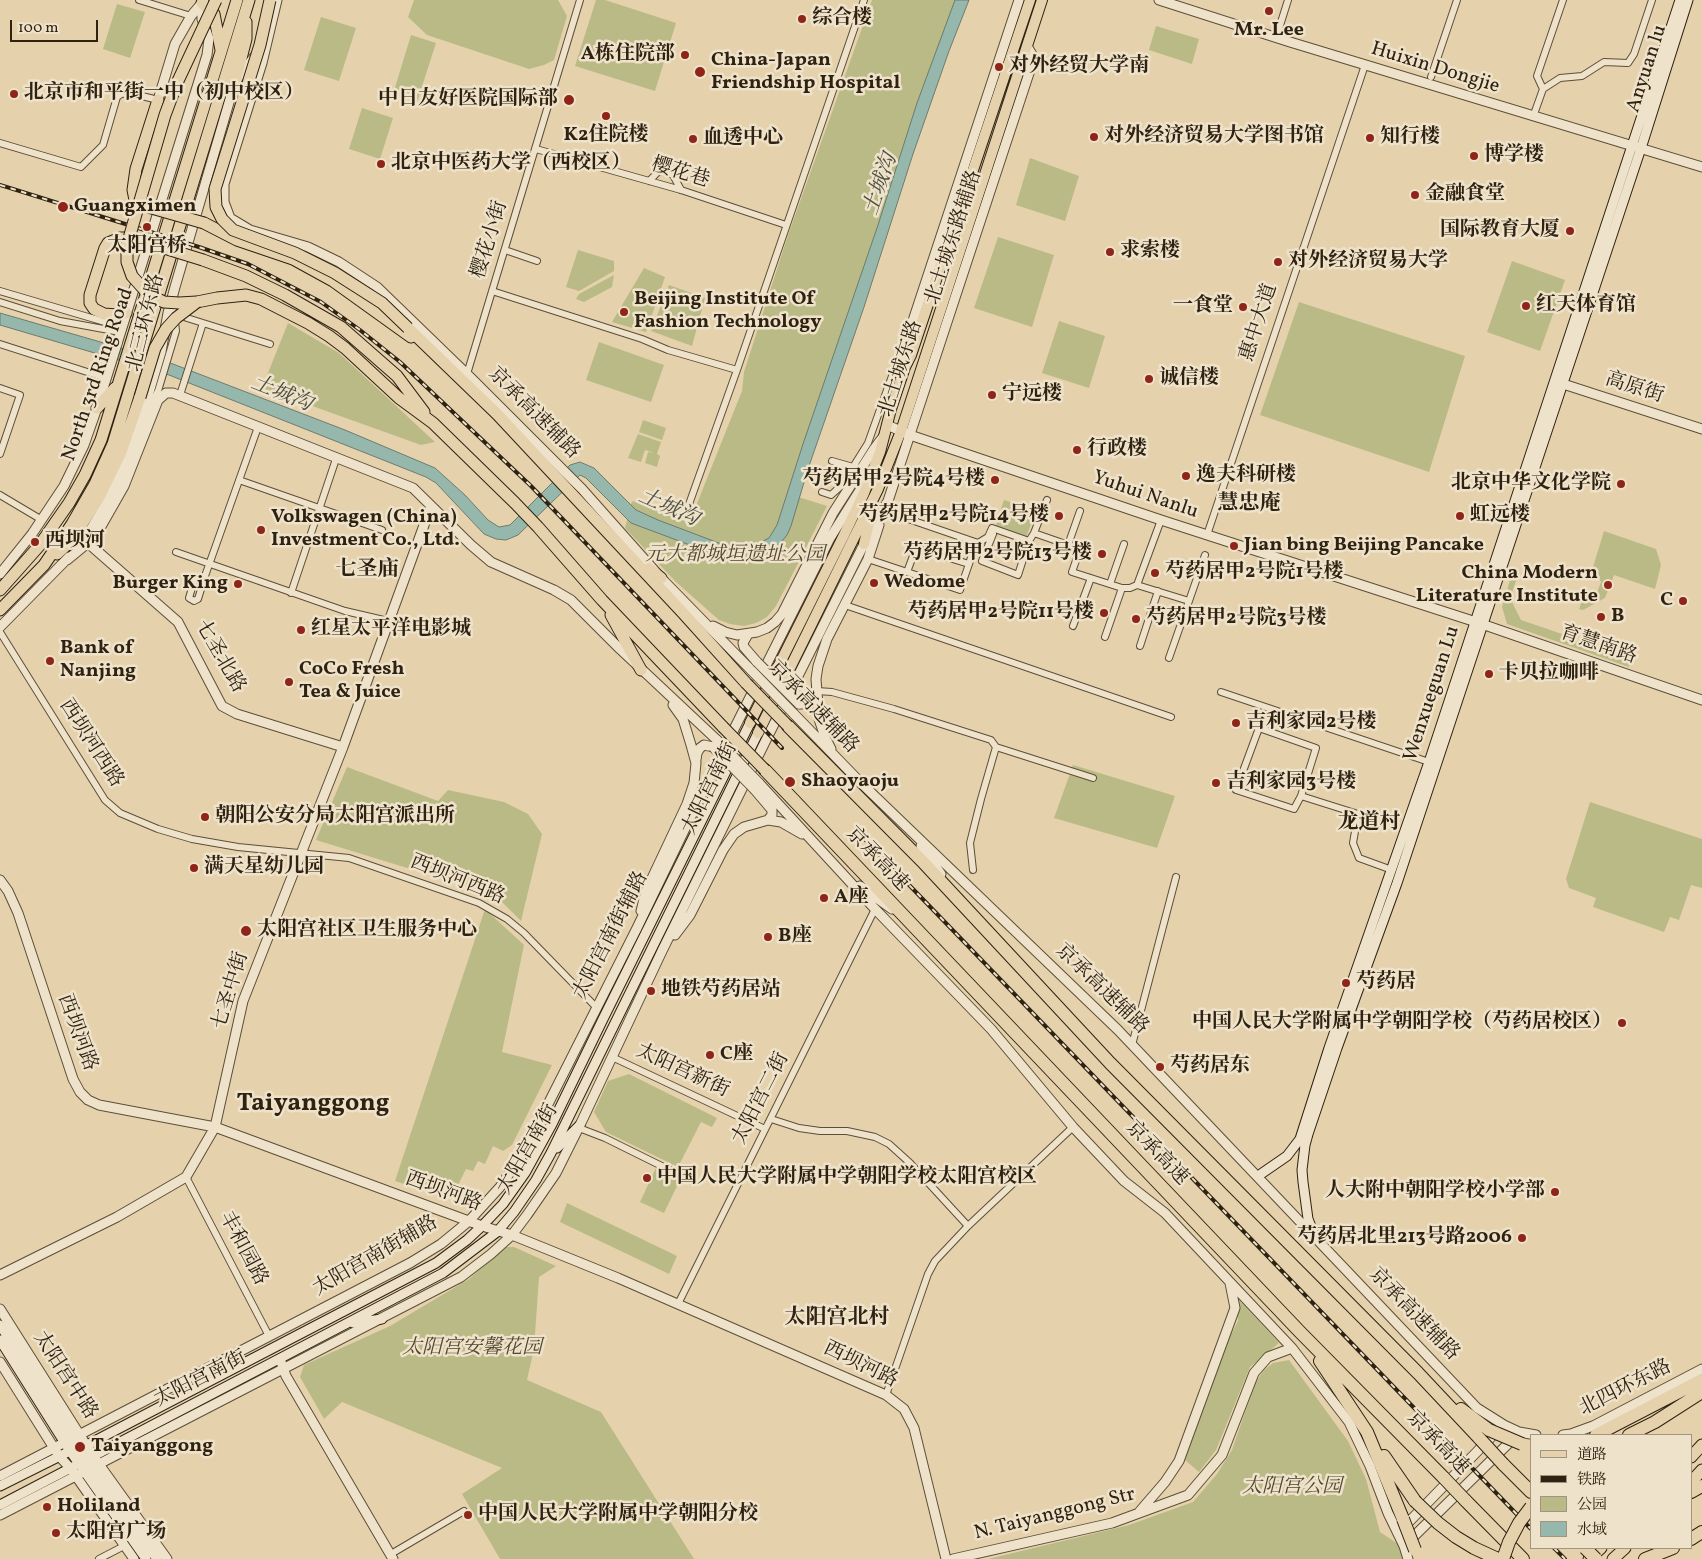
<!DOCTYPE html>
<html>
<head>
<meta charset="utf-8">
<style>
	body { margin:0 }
	#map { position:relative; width:1702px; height:1559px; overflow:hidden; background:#e5d2ad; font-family:Vollkorn,"Noto Serif SC",serif }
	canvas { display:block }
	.legend { position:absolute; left:1530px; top:1434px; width:162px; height:115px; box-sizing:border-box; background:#eee2ca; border:1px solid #a29580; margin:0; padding:6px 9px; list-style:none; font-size:15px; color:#2f2211 }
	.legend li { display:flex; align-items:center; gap:10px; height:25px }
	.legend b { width:25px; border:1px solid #a29580 }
	.scale { position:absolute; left:10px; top:20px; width:88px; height:22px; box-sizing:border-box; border:2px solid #2f2211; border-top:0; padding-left:6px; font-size:15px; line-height:18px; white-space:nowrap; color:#2f2211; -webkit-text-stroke:4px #eee2ca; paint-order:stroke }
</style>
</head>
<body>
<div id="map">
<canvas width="1702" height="1559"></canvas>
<ul class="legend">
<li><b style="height:6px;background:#e5d2ad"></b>道路</li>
<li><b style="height:6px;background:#2f2211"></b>铁路</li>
<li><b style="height:14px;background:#baba86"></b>公园</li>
<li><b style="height:14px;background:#96b7ac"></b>水域</li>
</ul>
<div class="scale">100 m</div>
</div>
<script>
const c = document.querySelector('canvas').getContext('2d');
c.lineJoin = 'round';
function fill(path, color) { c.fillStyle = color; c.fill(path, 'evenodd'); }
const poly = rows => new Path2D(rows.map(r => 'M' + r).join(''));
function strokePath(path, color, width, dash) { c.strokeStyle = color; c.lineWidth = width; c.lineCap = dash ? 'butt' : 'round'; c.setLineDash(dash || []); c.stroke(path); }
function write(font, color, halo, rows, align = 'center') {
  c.font = font + ' Vollkorn,"Noto Serif SC",serif'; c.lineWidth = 5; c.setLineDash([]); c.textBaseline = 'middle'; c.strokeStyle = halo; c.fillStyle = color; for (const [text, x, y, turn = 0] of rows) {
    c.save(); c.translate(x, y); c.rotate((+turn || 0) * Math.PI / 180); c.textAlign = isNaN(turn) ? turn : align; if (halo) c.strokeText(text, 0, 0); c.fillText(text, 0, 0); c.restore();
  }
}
const green = poly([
	[414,0,558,0,567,16,554,60,544,65,529,69,427,35,408,17],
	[596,0,605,0,676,23,655,91,575,66],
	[872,0,957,0,792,495,827,506,789,581,776,606,767,617,756,623,744,626,730,624,719,620,711,613,675,581,625,528,632,501,680,517,692,516,742,391,744,372,787,238],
	[117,4,145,12,130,58,103,49],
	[321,17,356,28,339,81,304,70],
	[1156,26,1199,39,1192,64,1149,50],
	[411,35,436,43,417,102,393,94],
	[362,108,393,118,380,159,349,149],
	[1030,158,1079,176,1065,221,1016,205],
	[998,237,1054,255,1032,327,974,308],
	[578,250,614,261,614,271,579,291,566,287],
	[1512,261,1565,280,1540,351,1487,332],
	[644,268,665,277,646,332,612,322],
	[614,275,612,287,584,302,576,299,579,294],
	[669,285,705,298,692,346,651,331],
	[1299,302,1465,356,1429,472,1260,415],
	[1059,321,1105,336,1089,388,1042,373],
	[288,323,339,353,435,442,421,445,262,388],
	[599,342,664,365,651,402,586,380],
	[643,420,666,428,662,440,639,432],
	[638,434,661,442,657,454,660,456,657,467,645,463,648,452,654,453,645,450,641,462,628,458],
	[1004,500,1036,510,1026,538,995,528],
	[1604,531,1656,549,1661,565,1655,589,1614,575,1605,598,1583,610,1579,609,1582,601,1596,595,1601,582,1593,567],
	[1513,570,1519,572,1510,598,1521,620,1565,635,1565,638,1631,661,1629,667,1507,624,1502,607],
	[1073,765,1175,796,1157,848,1054,818],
	[347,767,438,801,448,790,504,802,528,814,542,834,521,921,495,895,316,840],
	[1590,802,1702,839,1702,888,1691,885,1679,920,1670,917,1664,932,1593,907,1596,898,1569,888,1566,879],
	[485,909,524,945,502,1052,552,1065,512,1145,503,1151,493,1146,485,1164,478,1161,473,1171,466,1169,458,1185,436,1177,432,1193,395,1181],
	[629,1074,717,1118,712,1127,701,1122,678,1167,606,1132,594,1112,608,1081],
	[656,1168,680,1180,664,1213,640,1202],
	[567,1203,677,1256,669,1274,560,1222],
	[505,1247,514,1247,556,1266,539,1277,534,1349,527,1380,601,1412,694,1559,500,1559,462,1494,502,1468,342,1402,324,1419,300,1377,304,1365,390,1326,469,1279],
	[1237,1298,1279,1343,1250,1367,1216,1450,1199,1472,1185,1460,1222,1352,1238,1321],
	[1289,1360,1348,1441,1366,1479,1380,1532,1398,1544,1403,1559,988,1559,1129,1525,1193,1502,1217,1474,1232,1450,1255,1383,1264,1370,1273,1363]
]);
const water = poly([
	[955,0,969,0,949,51,913,154,864,307,808,469,791,526,787,535,778,546,770,552,756,558,743,561,730,560,631,523,586,478,580,475,518,535,506,540,496,539,484,534,436,483,426,477,169,375,0,325,0,313,104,343,173,364,345,430,435,468,465,495,488,520,499,527,510,525,570,465,580,462,594,468,636,510,658,520,724,545,739,549,750,548,769,538,777,525,803,444,878,225,917,103,955,0]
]);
const minor = poly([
	[139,0,191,16],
	[1276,38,1288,0],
	[1431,77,1457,0],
	[1543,89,1560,78,1582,76,1604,62,1628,63,1634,54,1652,0],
	[1533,117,1543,89,1537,76,1563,0],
	[0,143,81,167,103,145,117,97,121,94,130,93,158,100],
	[536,149,681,190,786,225],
	[649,181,659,171,663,170,673,175,681,190],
	[505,250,537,261],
	[0,291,122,327],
	[492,291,642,339,668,350,737,370],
	[0,302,60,321,120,332],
	[179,313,187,318,203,323,270,344],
	[0,344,106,378],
	[467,374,580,0],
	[0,388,20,395,0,454],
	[180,395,203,323],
	[144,417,158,391,176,331,173,303],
	[832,461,853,467,868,443,897,362],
	[239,480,382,530],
	[822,492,831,495,841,486,853,467],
	[0,495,42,520],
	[688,507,737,370,864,0],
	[885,511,978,543,988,537,992,528,1029,541,1034,533,1080,549,1072,572,1122,588,1130,588,1137,585],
	[1161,520,1137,585,1189,601,1205,555],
	[1034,533,1047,500],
	[993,534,982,561,1018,575,1029,541],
	[1207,535,1365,65],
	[1068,545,1080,511],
	[176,552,345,611,388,621],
	[868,559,907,572,916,548,969,564,960,590,907,572],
	[969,564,973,551],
	[205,576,198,599,194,601,189,598,194,581,205,576,258,427],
	[1110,584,1124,544],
	[291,593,336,459],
	[845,605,1171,717],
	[1073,626,1091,578],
	[0,632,105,800,120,813,158,829,192,839,238,847,349,858,479,903,507,919,524,933,596,1007],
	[1105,637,1122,588],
	[1140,646,1158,591],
	[1169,658,1189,601],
	[817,691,832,692,894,709,991,740,996,747,981,799,970,843,973,870],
	[1221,692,1429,762],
	[1259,728,1316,748,1301,796,1294,809,1236,790,1259,728],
	[996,747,1093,778],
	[1301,796,1358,814,1353,843,1359,858,1392,870],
	[1132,1045,1176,877],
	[612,1057,765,1129],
	[771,1119,799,1128,820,1131,847,1131,875,1137,889,1144,910,1163,968,1226],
	[579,1128,605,1138,692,1181],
	[186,1177,269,1336],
	[678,1304,875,909],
	[886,1395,928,1274,935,1261,968,1226,1073,1127],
	[391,1554,464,1511],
	[99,1559,124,1546]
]);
const tertiary = poly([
	[277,0,262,63,224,184,224,202,230,218,250,230,308,247,339,262,377,287,473,380,582,489,661,578,752,671],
	[1159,0,1290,42,1702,167],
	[158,100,175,44,191,16,202,3],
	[905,367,901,357,1019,0],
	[1557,382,1702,429],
	[887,425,910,435,1161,520,1476,622,1702,700],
	[88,543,178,622,222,706,237,714,343,747],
	[78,546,88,534,109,498,126,462,139,426,161,352,168,313,175,287,235,82,254,57],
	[67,560,95,537,124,486,158,400,166,393,173,393,413,488,471,545,491,562,554,590,571,600,620,649,717,740],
	[0,574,32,534,64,486,84,445,97,408,207,55,209,39,202,19,202,3,204,0],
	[713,626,725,632,737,635,757,632,767,628,775,622,782,614,833,513,874,449,883,437],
	[0,627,69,557],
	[748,634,743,643,744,647,757,662],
	[799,704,809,704,817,692],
	[794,714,860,782,1118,1030,1477,1408,1504,1425,1519,1432,1536,1435],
	[831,749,825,737,819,719,816,679,818,666,827,639,868,559,879,525],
	[696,760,697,753,700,748,704,745,713,747],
	[759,783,875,909,991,1029,1073,1127,1124,1181,1165,1213,1292,1348,1349,1422,1370,1466,1388,1513,1404,1546],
	[755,790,772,810,772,815,768,820],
	[921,846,941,874],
	[0,880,8,891,18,913,73,1079,80,1092,88,1100,99,1105,215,1127,482,1226,512,1235,618,1278,886,1395,904,1409,914,1428,946,1559],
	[860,886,892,909],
	[641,911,646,891,687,804,694,783,696,763,691,745,683,719,673,705],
	[675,935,690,915,723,850,734,834,744,827,768,820,781,822,802,834],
	[0,1275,117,1217,186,1177,215,1127,243,1001,343,747,431,506],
	[0,1309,93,1456,167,1559],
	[280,1359,286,1376,393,1559],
	[0,1362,59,1456,71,1469,134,1559],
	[1563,1435,1571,1434,1593,1426,1702,1369],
	[0,1476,410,1263,441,1244,469,1221,500,1187,522,1155,538,1124,637,928,707,783,830,538,867,479],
	[1140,1511,1165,1482,1179,1461,1235,1308,1230,1283],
	[0,1515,461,1277,491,1254,512,1235,527,1215,556,1173,580,1125,662,951,766,740,864,544,888,501,1034,58,1027,46],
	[1402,1529,1499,1429],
	[953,1559,1112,1523,1188,1495,1222,1455,1254,1373,1268,1357,1292,1348],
	[1408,1559,1404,1546,1516,1436]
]);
const secondary = poly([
	[557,1148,580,1125],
	[522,1155,543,1134],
	[1258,1176,1287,1156,1300,1139,1329,1048,1429,762,1680,0],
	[1315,1237,1308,1219,1303,1182,1302,1170,1305,1145,1308,1134,1337,1048,1397,883,1643,142,1688,0],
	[353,1323,382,1319],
	[0,1325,86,1459,157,1559],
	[0,1340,70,1451,146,1559],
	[194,1375,232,1365],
	[0,1486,70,1451,87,1445,436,1263,467,1240,482,1226,503,1204,525,1173,552,1124,603,1019,750,723],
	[0,1505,443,1273,497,1232,514,1212,536,1180,551,1153,758,733]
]);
const primary = poly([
	[864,544,872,511],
	[750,723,844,535,864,493,880,452,891,409,905,367,911,355,1030,0],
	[758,733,878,489,901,431,1042,0]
]);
const trunk = poly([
	[202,3,214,14,221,50],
	[235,82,246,39,246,22],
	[147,206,135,200,133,190,136,169,158,100],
	[204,223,237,240,293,259,333,281,411,337],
	[203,260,246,276,285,295,341,327,397,376,424,412],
	[197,302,217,298,246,295,261,299,308,323,329,336,345,348,399,398,433,423,515,503,538,527,602,600,723,727],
	[126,313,118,315,104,314,94,309,90,303,90,295,105,248,108,243,120,238,127,238,135,239],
	[408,328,497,414,683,613,746,683],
	[97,408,115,388],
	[57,554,71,541,98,499,121,452,140,397],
	[647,567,661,578],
	[0,590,39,546,69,503,85,475,101,440,237,0],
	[0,610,44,565,72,524,95,484,113,444,249,0],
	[611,615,641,670],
	[1691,1457,1702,1445],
	[1691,1482,1702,1470],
	[1589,1559,1601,1548],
	[1613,1559,1625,1548]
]);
const motorway = poly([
	[788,726,922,861,1110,1063,1418,1373,1480,1439],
	[765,770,1300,1332,1444,1478],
	[1320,1361,1367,1432,1403,1519],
	[1461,1409,1489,1430],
	[1596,1435,1702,1380],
	[1629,1435,1655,1422,1702,1392],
	[1384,1456,1415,1501],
	[1503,1464,1531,1492],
	[1691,1492,1702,1486],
	[1465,1500,1523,1559],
	[1691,1539,1702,1532],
	[1645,1559,1673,1548]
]);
const rail = poly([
	[0,185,199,247,248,264,321,302,360,330,400,362,531,486,782,748],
	[856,830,1531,1529],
	[1554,1548,1565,1559]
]);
const tertiaryBridge = poly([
	[757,662,799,704],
	[752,671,794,714],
	[717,740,759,783],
	[713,747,755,790]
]);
const trunkBridge = poly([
	[270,0,260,45,215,189,216,207,222,219,233,230,295,253,335,273,382,303,408,328],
	[148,207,204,223],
	[135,239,203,260],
	[197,302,179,303,164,302,149,295,132,276,127,262,127,245,165,115,177,83,216,0],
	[140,397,155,348,166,329,176,318,197,302],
	[746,683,788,726],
	[723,727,765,770]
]);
const motorwayBridge = poly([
	[1489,1430,1522,1444],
	[1480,1439,1503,1464],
	[1444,1478,1465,1500],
	[1415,1501,1438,1523,1456,1537,1474,1548,1498,1559],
	[1403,1519,1415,1550],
	[1585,1548,1596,1559],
	[1503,1559,1509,1542,1519,1523,1531,1507]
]);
const markers = [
	[1269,11,5,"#8f2418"],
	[802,19,5,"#8f2418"],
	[685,55,5,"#8f2418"],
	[999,67,5,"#8f2418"],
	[700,72,6,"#8f2418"],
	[14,94,5,"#8f2418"],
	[569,100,6,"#8f2418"],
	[606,116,5,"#8f2418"],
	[1094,137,5,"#8f2418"],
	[1370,138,5,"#8f2418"],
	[693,139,5,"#8f2418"],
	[1474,156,5,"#8f2418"],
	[381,164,5,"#8f2418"],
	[1415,195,5,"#8f2418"],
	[63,207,6,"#8f2418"],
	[147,227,5,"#8f2418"],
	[1570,231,5,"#8f2418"],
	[1110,252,5,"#8f2418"],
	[1278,262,5,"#8f2418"],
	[1526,306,5,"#8f2418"],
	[1243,307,5,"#8f2418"],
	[624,312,5,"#8f2418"],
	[1149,379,5,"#8f2418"],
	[992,395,5,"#8f2418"],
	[1077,450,5,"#8f2418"],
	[1186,476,5,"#8f2418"],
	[995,480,5,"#8f2418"],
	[1621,484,5,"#8f2418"],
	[1059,516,5,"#8f2418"],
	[1460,516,5,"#8f2418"],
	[261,530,5,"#8f2418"],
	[35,542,5,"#8f2418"],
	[1234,546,5,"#8f2418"],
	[1102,554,5,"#8f2418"],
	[1155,573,5,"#8f2418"],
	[874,583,5,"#8f2418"],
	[238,584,5,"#8f2418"],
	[1608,585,5,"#8f2418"],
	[1683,601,5,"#8f2418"],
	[1104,613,5,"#8f2418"],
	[1601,617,5,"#8f2418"],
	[1136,619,5,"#8f2418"],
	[301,630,5,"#8f2418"],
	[50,661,5,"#8f2418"],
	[1489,674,5,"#8f2418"],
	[289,682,5,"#8f2418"],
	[1236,723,5,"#8f2418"],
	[790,782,6,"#8f2418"],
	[1216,783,5,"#8f2418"],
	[205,817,5,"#8f2418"],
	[194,868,5,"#8f2418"],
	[824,898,5,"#8f2418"],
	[246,931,6,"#8f2418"],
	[768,937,5,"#8f2418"],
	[1346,983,5,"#8f2418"],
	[651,991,5,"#8f2418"],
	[1622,1023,5,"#8f2418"],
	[710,1055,5,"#8f2418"],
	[1160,1067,5,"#8f2418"],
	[647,1178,5,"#8f2418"],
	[1555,1192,5,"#8f2418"],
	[1522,1238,5,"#8f2418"],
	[80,1447,6,"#8f2418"],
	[47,1507,5,"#8f2418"],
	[468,1515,5,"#8f2418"],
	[56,1533,5,"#8f2418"]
];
const poiNames = [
	["综合楼",812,19],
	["Mr. Lee",1269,31,"center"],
	["A栋住院部",675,55,"right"],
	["China-Japan",711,61],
	["Friendship Hospital",711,84],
	["对外经贸大学南",1009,67],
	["北京市和平街一中（初中校区）",24,94],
	["中日友好医院国际部",558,100,"right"],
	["K2住院楼",606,136,"center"],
	["对外经济贸易大学图书馆",1104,137],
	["知行楼",1380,138],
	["血透中心",703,139],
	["博学楼",1484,156],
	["北京中医药大学（西校区）",391,164],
	["金融食堂",1425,195],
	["Guangximen",74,207],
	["国际教育大厦",1560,231,"right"],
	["太阳宫桥",147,247,"center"],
	["求索楼",1120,252],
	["对外经济贸易大学",1288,262],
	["Beijing Institute Of",634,300],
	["Fashion Technology",634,323],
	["红天体育馆",1536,306],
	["一食堂",1233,307,"right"],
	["诚信楼",1159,379],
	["宁远楼",1002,395],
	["行政楼",1087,450],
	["逸夫科研楼",1196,476],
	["芍药居甲2号院4号楼",985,480,"right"],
	["北京中华文化学院",1611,484,"right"],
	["芍药居甲2号院14号楼",1049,516,"right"],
	["虹远楼",1470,516],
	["Volkswagen (China)",271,518],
	["Investment Co., Ltd.",271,541],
	["西坝河",45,542],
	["Jian bing Beijing Pancake",1244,546],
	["芍药居甲2号院13号楼",1092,554,"right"],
	["芍药居甲2号院1号楼",1165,573],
	["China Modern",1598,574,"right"],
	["Literature Institute",1598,597,"right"],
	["Wedome",884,583],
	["Burger King",228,584,"right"],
	["C",1673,601,"right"],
	["芍药居甲2号院11号楼",1094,613,"right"],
	["B",1611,617],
	["芍药居甲2号院3号楼",1146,619],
	["红星太平洋电影城",311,630],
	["Bank of",60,649],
	["Nanjing",60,672],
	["CoCo Fresh",299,670],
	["Tea & Juice",299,693],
	["卡贝拉咖啡",1499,674],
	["吉利家园2号楼",1246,723],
	["Shaoyaoju",801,782],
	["吉利家园3号楼",1226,783],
	["朝阳公安分局太阳宫派出所",215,817],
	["满天星幼儿园",204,868],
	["A座",834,898],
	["太阳宫社区卫生服务中心",257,931],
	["B座",778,937],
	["芍药居",1356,983],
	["地铁芍药居站",661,991],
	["中国人民大学附属中学朝阳学校（芍药居校区）",1612,1023,"right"],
	["C座",720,1055],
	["芍药居东",1170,1067],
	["中国人民大学附属中学朝阳学校太阳宫校区",657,1178],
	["人大附中朝阳学校小学部",1545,1192,"right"],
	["芍药居北里213号路2006",1512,1238,"right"],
	["Taiyanggong",91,1447],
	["Holiland",57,1507],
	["中国人民大学附属中学朝阳分校",478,1515],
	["太阳宫广场",66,1533]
];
const streetNames = [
	["Huixin Dongjie",1435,69,17],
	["Anyuan lu",1648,69,-72],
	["樱花巷",680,174,17],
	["北土城东路辅路",955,238,-72],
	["樱花小街",491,240,-73],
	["北三环东路",147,323,-76],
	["惠中大道",1260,323,-72],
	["北土城东路",902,369,-72],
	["North 3rd Ring Road",99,375,-71],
	["高原街",1634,389,18],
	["京承高速辅路",533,414,45],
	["Yuhui Nanlu",1145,496,19],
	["育慧南路",1598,646,19],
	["七圣北路",219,657,60],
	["Wenxueguan Lu",1433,694,-72],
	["京承高速辅路",812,708,46],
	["西坝河西路",90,744,57],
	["太阳宫南街",711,789,-64],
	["京承高速",876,860,46],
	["西坝河西路",457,881,22],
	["太阳宫南街辅路",612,936,-63],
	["京承高速辅路",1101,990,44],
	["七圣中街",232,991,-73],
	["西坝河路",76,1033,70],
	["太阳宫新街",682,1072,25],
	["太阳宫二街",762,1099,-63],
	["太阳宫南街",529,1150,-60],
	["京承高速",1156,1154,46],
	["西坝河路",443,1193,20],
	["丰和园路",242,1249,62],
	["太阳宫南街辅路",376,1257,-30],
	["京承高速辅路",1413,1315,46],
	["西坝河路",860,1366,26],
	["太阳宫中路",64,1376,57],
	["太阳宫南街",201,1380,-27],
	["北四环东路",1626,1389,-27],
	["京承高速",1437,1444,46],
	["N. Taiyanggong Str",1055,1515,-14]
];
const parkNames = [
	["元大都城垣遗址公园",735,556],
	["太阳宫安馨花园",472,1349],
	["太阳宫公园",1292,1488]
];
const waterNames = [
	["土城沟",882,185,-71],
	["土城沟",281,395,22],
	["土城沟",668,509,24]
];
const neighbourhoodNames = [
	["慧忠庵",1249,505],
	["七圣庙",367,571],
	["龙道村",1369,824],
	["太阳宫北村",837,1319]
];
const districtNames = [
	["Taiyanggong",313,1105]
];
fill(green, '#baba86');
fill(water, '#96b7ac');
strokePath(water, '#6d7b6e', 1);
strokePath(minor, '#5c4e38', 8);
strokePath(tertiary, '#5c4e38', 11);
strokePath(secondary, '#2f2211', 11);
strokePath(primary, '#2f2211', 12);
strokePath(trunk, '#2f2211', 13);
strokePath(motorway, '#2f2211', 14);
strokePath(minor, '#eee2ca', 6);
strokePath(tertiary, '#eee2ca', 9);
strokePath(secondary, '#eee2ca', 9);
strokePath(primary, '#e5d2ad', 10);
strokePath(trunk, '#e5d2ad', 11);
strokePath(motorway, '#e5d2ad', 12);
strokePath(rail, '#2f2211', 4);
strokePath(rail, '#eee2ca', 2, [5.5]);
strokePath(tertiaryBridge, '#5c4e38', 11, []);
strokePath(trunkBridge, '#2f2211', 13, []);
strokePath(motorwayBridge, '#2f2211', 14, []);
strokePath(tertiaryBridge, '#eee2ca', 9);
strokePath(trunkBridge, '#e5d2ad', 11);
strokePath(motorwayBridge, '#e5d2ad', 12);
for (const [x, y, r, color] of markers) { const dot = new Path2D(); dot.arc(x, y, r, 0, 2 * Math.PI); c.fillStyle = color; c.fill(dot); strokePath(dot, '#eee2ca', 2); }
write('bold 20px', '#2f2211', '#eee2ca', poiNames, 'left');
write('20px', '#2f2211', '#eee2ca', streetNames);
write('italic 20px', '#52482e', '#eee2ca', parkNames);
write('italic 21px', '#4e4f40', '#eee2ca', waterNames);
write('bold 21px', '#2f2211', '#eee2ca', neighbourhoodNames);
write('bold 25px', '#2f2211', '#eee2ca', districtNames);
</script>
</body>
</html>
